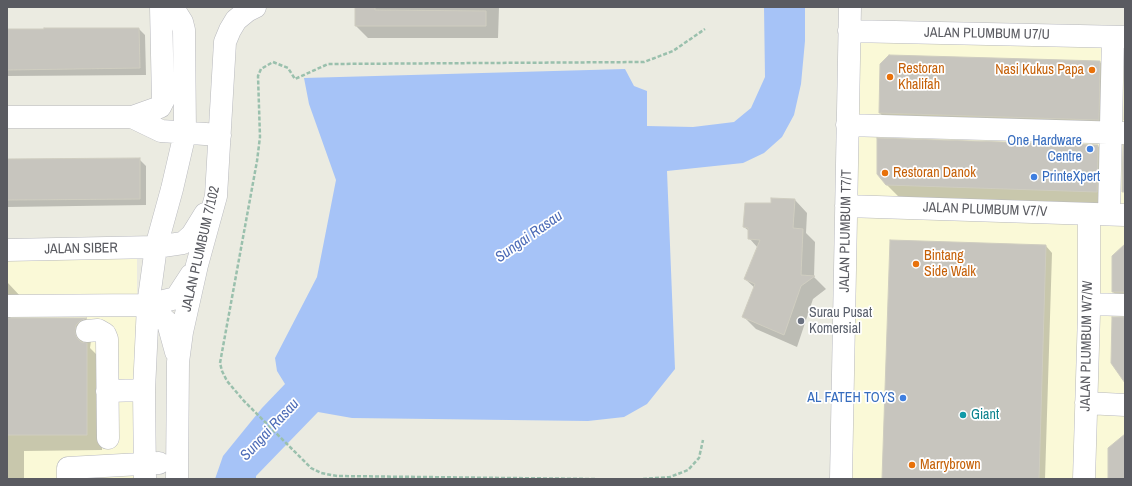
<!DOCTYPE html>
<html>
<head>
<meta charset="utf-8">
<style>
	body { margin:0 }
	#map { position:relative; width:1132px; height:486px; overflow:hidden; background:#ebebe1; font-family:"Archivo Narrow",sans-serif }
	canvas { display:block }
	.frame { position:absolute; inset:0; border:8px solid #5a5b61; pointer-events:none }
</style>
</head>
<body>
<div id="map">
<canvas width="1132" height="486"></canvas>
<div class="frame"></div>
</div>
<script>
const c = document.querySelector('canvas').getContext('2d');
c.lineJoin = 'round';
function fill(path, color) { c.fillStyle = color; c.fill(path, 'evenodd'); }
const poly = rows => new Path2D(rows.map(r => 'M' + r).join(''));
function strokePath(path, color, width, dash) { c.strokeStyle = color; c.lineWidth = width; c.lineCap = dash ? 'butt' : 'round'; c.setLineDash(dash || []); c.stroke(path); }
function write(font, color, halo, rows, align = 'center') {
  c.font = font + ' "Archivo Narrow",sans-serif'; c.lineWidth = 3.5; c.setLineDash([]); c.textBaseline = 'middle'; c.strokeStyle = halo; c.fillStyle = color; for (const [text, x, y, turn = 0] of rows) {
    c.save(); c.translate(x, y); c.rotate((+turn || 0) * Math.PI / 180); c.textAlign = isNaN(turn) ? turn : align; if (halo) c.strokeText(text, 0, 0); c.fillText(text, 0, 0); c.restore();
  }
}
const commercial = poly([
	[856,37,1125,43,1125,479,849,479],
	[137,257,137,479,7,479,7,258]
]);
const water = poly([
	[764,7,805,7,805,41,801,84,794,115,782,137,764,153,743,163,667,171,675,369,647,404,624,417,588,421,352,418,318,412,256,476,256,479,215,479,223,456,262,408,285,384,277,371,275,358,317,277,336,180,309,104,304,78,625,69,634,86,647,91,647,126,693,127,734,122,751,108,765,77]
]);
const shadow = poly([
	[356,7,499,7,498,38,368,38,356,26],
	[139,29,145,35,146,75,7,76,7,30],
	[1100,62,1112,75,1111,132,892,126,880,113],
	[1098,146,1110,158,1109,204,900,198,887,185],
	[139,159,146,166,146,205,7,207,7,160],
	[795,200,807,213,806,233,815,242,814,277,826,289,813,299,797,347,756,329,743,316,755,288,745,279,758,248,749,238,749,231,744,227,772,204],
	[1125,245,1125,304,1113,292],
	[1046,246,1052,253,1045,479,883,479],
	[7,282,22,298,11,316,10,319,86,319,101,334,91,341,90,348,102,360,102,450,24,451,24,479,7,479]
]);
const building = poly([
	[355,7,375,7,375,10,486,11,486,26,355,26,355,7],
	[44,28,139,28,140,68,7,70,7,29,44,29,44,28],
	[889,55,1100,61,1099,120,879,113,880,64,889,55],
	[1125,63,1125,120,1124,120,1125,63],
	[877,138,1098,145,1097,192,886,185,877,174,877,138],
	[1123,145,1125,145,1125,192,1122,192,1123,145],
	[140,158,140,199,7,200,7,159,140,158],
	[771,198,795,199,793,228,803,229,801,275,815,276,801,286,784,335,742,317,755,284,744,279,760,240,748,239,748,228,743,227,745,203,771,203,771,198],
	[890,240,1046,245,1039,479,882,479,890,240],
	[1125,244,1125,292,1112,292,1112,256,1125,244],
	[1112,317,1125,317,1125,383,1111,363,1112,317],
	[7,318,87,318,80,321,76,325,75,332,77,338,81,342,87,343,87,435,7,435,7,318],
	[1125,434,1125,479,1108,479,1108,448,1125,434]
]);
const path = poly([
	[595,479,337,476,321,473,311,468,244,401,227,381,222,371,220,363,257,161,260,137,258,76,261,69,273,62,288,68,295,79,328,64,644,62,673,51,705,29],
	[643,479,670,477,688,470,699,458,703,440]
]);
const minor = poly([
	[849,31,1125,37],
	[7,117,132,117,160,107,163,101,161,7],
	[132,117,161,131,220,135],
	[847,125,1125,133],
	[846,206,1125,215],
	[1109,214,1113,37],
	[7,250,156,247,183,243,192,235,205,214],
	[1089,304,1125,305],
	[148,305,168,323,176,352],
	[7,306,148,305,176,298,191,275],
	[87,331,98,330,105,334,107,339,108,438],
	[107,391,144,390],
	[1086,403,1125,405],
	[68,479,68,468,159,463],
	[145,479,144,390,148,305,156,247,172,189,185,133,184,30,182,22,177,14,170,7],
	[177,479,178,362,182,332,197,265,216,196,225,42,230,30,236,20,247,11,255,7],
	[841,479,850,7],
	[1084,479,1089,313,1089,214]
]);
const markers = [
	[1092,70,4,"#e8710a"],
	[890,77,4,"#e8710a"],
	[1090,149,4,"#3f7fe0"],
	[885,173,4,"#e8710a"],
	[1034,177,4,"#3f7fe0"],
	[916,264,4,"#e8710a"],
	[801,321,4,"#6b7280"],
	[903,398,4,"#3f7fe0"],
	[963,415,4,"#0f9aa8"],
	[912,465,4,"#e8710a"]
];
const streetNames = [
	["JALAN PLUMBUM U7/U",987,34,1],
	["JALAN PLUMBUM V7/V",985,210,2],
	["JALAN PLUMBUM T7/T",846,231,-89],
	["JALAN SIBER",81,249,-1],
	["JALAN PLUMBUM 7/102",201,249,-77],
	["JALAN PLUMBUM W7/W",1087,346,-89]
];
const foodNames = [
	["Restoran",898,69],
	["Khalifah",898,85],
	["Nasi Kukus Papa",1084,70,"right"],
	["Restoran Danok",893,173],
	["Bintang",924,256],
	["Side Walk",924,272],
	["Marrybrown",920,465]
];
const shopNames = [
	["One Hardware",1082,141],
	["Centre",1082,157],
	["PrinteXpert",1042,177,"left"],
	["AL FATEH TOYS",895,398]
];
const worshipNames = [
	["Surau Pusat",809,313],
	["Komersial",809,329]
];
const cultureNames = [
	["Giant",971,415]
];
const waterNames = [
	["Sungai Rasau",529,237,-35],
	["Sungai Rasau",270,430,-47]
];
fill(commercial, '#faf9d7');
fill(water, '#a6c3f7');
fill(shadow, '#0003');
fill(building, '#c7c5be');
strokePath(building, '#cfcdc0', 1);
strokePath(minor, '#b7b8bd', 23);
strokePath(path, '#9ac0ad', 2.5, [4, 2]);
strokePath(minor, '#fff', 22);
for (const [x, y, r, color] of markers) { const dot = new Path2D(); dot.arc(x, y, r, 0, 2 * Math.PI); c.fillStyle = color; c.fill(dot); strokePath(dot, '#fff', 1.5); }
write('14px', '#5a5b61', '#fff', streetNames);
write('14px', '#c56008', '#fff', foodNames, 'left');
write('14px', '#366cbe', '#fff', shopNames, 'right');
write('14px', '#5b616d', '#fff', worshipNames, 'left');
write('14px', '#0d838f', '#fff', cultureNames, 'left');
write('italic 15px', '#4c6bb7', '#fff', waterNames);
</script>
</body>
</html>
